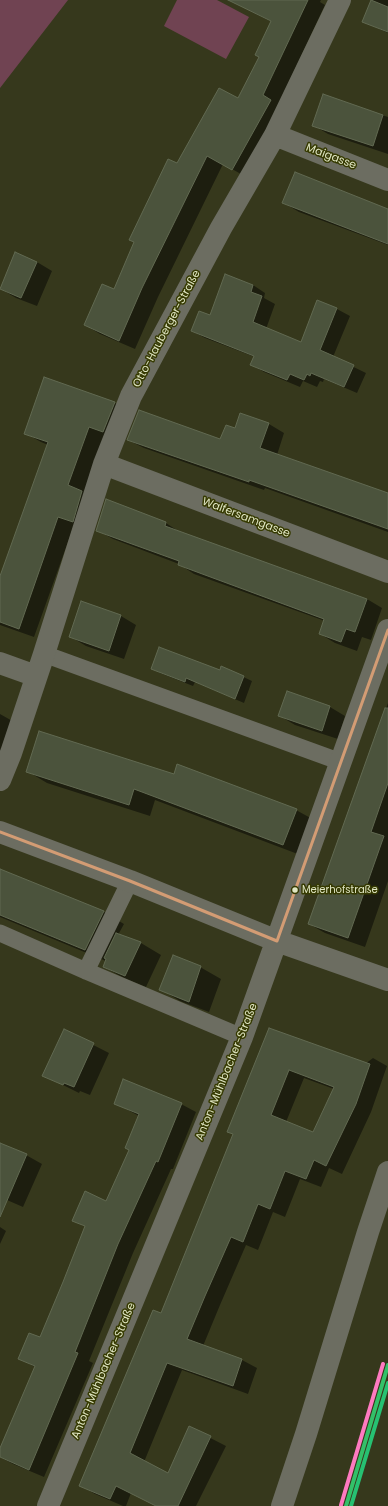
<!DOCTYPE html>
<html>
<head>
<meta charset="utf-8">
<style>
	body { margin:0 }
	canvas { display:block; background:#36381c }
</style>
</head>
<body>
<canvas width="388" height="1506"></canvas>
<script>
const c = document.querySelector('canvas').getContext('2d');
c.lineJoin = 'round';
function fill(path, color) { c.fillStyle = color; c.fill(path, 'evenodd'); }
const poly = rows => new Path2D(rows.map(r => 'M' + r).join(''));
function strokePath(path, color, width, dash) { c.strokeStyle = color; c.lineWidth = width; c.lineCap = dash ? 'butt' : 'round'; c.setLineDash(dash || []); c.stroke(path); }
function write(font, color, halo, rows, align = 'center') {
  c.font = font + ' Poppins,sans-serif'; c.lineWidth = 3; c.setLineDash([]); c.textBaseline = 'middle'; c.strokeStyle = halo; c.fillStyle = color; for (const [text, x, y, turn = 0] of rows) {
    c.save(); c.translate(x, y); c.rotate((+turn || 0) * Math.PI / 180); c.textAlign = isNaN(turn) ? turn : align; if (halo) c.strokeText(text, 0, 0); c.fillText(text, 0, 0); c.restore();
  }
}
const green = poly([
	[0,0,68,0,0,88],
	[177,0,217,0,249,17,226,59,164,26]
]);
const shadow = poly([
	[239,0,321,0,320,2,325,5,278,105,248,178,223,164,158,297,135,349,100,334,85,325,114,290,177,165,238,99,261,57,272,22,237,4],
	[372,0,388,0,388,33,364,22],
	[323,95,388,117,388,154,328,134,313,125],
	[284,203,388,210,388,245,299,212],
	[37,262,52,271,37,306,16,298,1,289],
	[253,285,265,293,264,298,275,304,266,329,301,344,318,302,337,309,350,316,333,357,366,373,357,393,324,379,323,382,320,381,317,387,303,381,300,387,264,372,252,365,255,357,205,338,192,331],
	[45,378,115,403,130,412,74,525,34,637,0,625,0,579,48,445,41,442,25,433],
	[269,424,284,433,277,455,388,494,388,532,265,488,264,490,144,448,128,440,221,441,235,429],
	[107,501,166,523,181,533,367,599,382,608,371,640,362,637,357,651,335,643,320,634,325,621,194,574,179,564,113,539,97,530],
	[82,602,121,616,136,625,124,659,86,646,71,637],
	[222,667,252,681,244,703,195,682,193,686,160,673,152,668,220,671],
	[287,692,330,707,345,716,338,739,295,725,280,716],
	[388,703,388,881,365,947,325,933,309,924],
	[0,714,23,727,0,778],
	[27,771,174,775,296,810,316,821,303,856,155,800,150,816,47,783],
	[0,870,104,912,124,924,118,935,141,943,161,955,146,987,124,978,104,967,106,961,0,917],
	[200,967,221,979,209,1012,180,1001,160,989],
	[270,1029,365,1064,373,1058,387,1066,371,1112,342,1174,329,1168,321,1187,300,1179,285,1217,273,1212,258,1250,246,1245,220,1305,203,1346,242,1360,257,1368,248,1394,182,1370,144,1462,168,1474,189,1427,226,1446,196,1506,156,1506,131,1493,126,1506,123,1506,95,1494,81,1486,161,1314,234,1135,228,1131],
	[304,1078,334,1089,313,1133,286,1122],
	[64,1030,109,1053,90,1095,80,1091,79,1093,43,1075],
	[115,1103,181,1104,196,1112,173,1169,171,1169,133,1253,89,1361,93,1363,44,1477,13,1464,0,1457,0,1451,35,1367,19,1358,41,1339,86,1227,73,1220,106,1202,130,1150,139,1116],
	[26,1155,42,1164,23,1207,0,1197,0,1159],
	[0,1227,6,1231,0,1244]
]);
const building = poly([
	[228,0,308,0,263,95,271,100,232,170,207,156,142,288,119,341,84,325,102,284,114,289,134,242,129,240,168,159,177,163,219,88,238,98,259,57,255,55,271,21,228,0],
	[371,0,388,7,388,32,362,22,371,0],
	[323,94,383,115,373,146,312,126,323,94],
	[295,172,388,209,388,244,282,203,295,172],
	[15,252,37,262,21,298,0,289,15,252],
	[225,274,253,285,251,292,262,296,253,322,301,342,317,300,337,308,320,350,354,365,344,387,311,373,310,376,307,374,304,380,290,374,287,380,250,365,254,356,191,331,199,311,210,315,225,274],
	[44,377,115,402,103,432,89,427,68,485,82,491,73,522,58,517,19,629,0,622,0,576,48,442,24,434,44,377],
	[139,410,220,439,226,425,235,428,240,413,269,423,260,448,388,493,388,529,249,480,249,482,127,440,139,410],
	[106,499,166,522,165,526,367,599,355,632,346,629,341,642,319,634,324,619,178,565,179,561,96,531,106,499],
	[81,601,121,615,109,651,69,637,81,601],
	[159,647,220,670,221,666,244,676,235,699,186,678,185,682,151,669,159,647],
	[287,691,330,706,322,731,278,716,287,691],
	[385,708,388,708,388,783,371,832,384,836,348,938,308,924,385,708],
	[39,731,174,774,177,764,297,809,283,845,134,789,129,805,26,772,39,731],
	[0,869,104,911,85,950,0,915,0,869],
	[116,933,141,942,125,976,103,967,106,959,104,958,116,933],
	[173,955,201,966,189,1002,159,990,173,955],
	[269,1028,370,1064,356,1104,326,1166,314,1160,306,1179,285,1171,270,1209,258,1204,243,1242,231,1237,205,1296,187,1339,242,1359,233,1386,167,1363,130,1453,168,1473,189,1426,211,1436,178,1506,156,1506,116,1486,110,1499,79,1486,153,1310,161,1313,233,1134,227,1132,269,1028],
	[289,1070,334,1087,313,1132,271,1115,289,1070],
	[64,1029,94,1043,74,1087,64,1083,63,1085,42,1076,64,1029],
	[123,1079,182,1103,158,1162,156,1161,118,1244,75,1352,78,1353,29,1470,0,1457,0,1448,35,1366,18,1359,29,1333,40,1337,63,1282,85,1226,72,1221,85,1191,106,1201,129,1150,125,1148,139,1114,114,1104,123,1079],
	[0,1143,27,1154,0,1217,0,1143]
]);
const lane = poly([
	[44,654,341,762],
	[0,933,86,971,242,1037],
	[86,971,130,881]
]);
const street = poly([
	[275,135,388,180],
	[104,464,388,572],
	[0,663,36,676],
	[0,780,11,753,44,654,104,464,131,396,221,228,275,135,340,0],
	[0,832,130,881,277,941,388,980],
	[48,1506,242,1037,388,630],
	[282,1506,306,1434,368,1232,388,1172]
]);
const bus1 = poly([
	[0,832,130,881,277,941],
	[277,941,388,630]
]);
const rail1 = poly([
	[346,1506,388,1365]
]);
const rail2 = poly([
	[351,1506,388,1383]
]);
const rail3 = poly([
	[341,1505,383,1364]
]);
const markers = [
	[295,890,3.5,"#e0e6c3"]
];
const busNames = [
	["Meierhofstraße",302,890]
];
const streetNames = [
	["Maigasse",331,157,21],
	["Otto-Hauberger-Straße",167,329,-62],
	["Walfersamgasse",246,518,21],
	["Anton-Mühlbacher-Straße",227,1072,-68],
	["Anton-Mühlbacher-Straße",104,1371,-67]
];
fill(green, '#704352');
fill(shadow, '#0007');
fill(building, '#4b533c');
strokePath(building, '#616951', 1);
strokePath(lane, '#6c6d61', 17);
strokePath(street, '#6c6d61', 22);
strokePath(bus1, '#d39c74', 3);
strokePath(rail1, '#33c169', 4);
strokePath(rail2, '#26c172', 4);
strokePath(rail3, '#fe7ac1', 4);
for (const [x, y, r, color] of markers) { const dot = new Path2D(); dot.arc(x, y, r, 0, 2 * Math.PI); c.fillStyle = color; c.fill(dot); strokePath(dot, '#363a01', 1.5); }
write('10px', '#e0e6c3', '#363a01', busNames, 'left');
write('11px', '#e0e6c3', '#363a01', streetNames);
</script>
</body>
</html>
